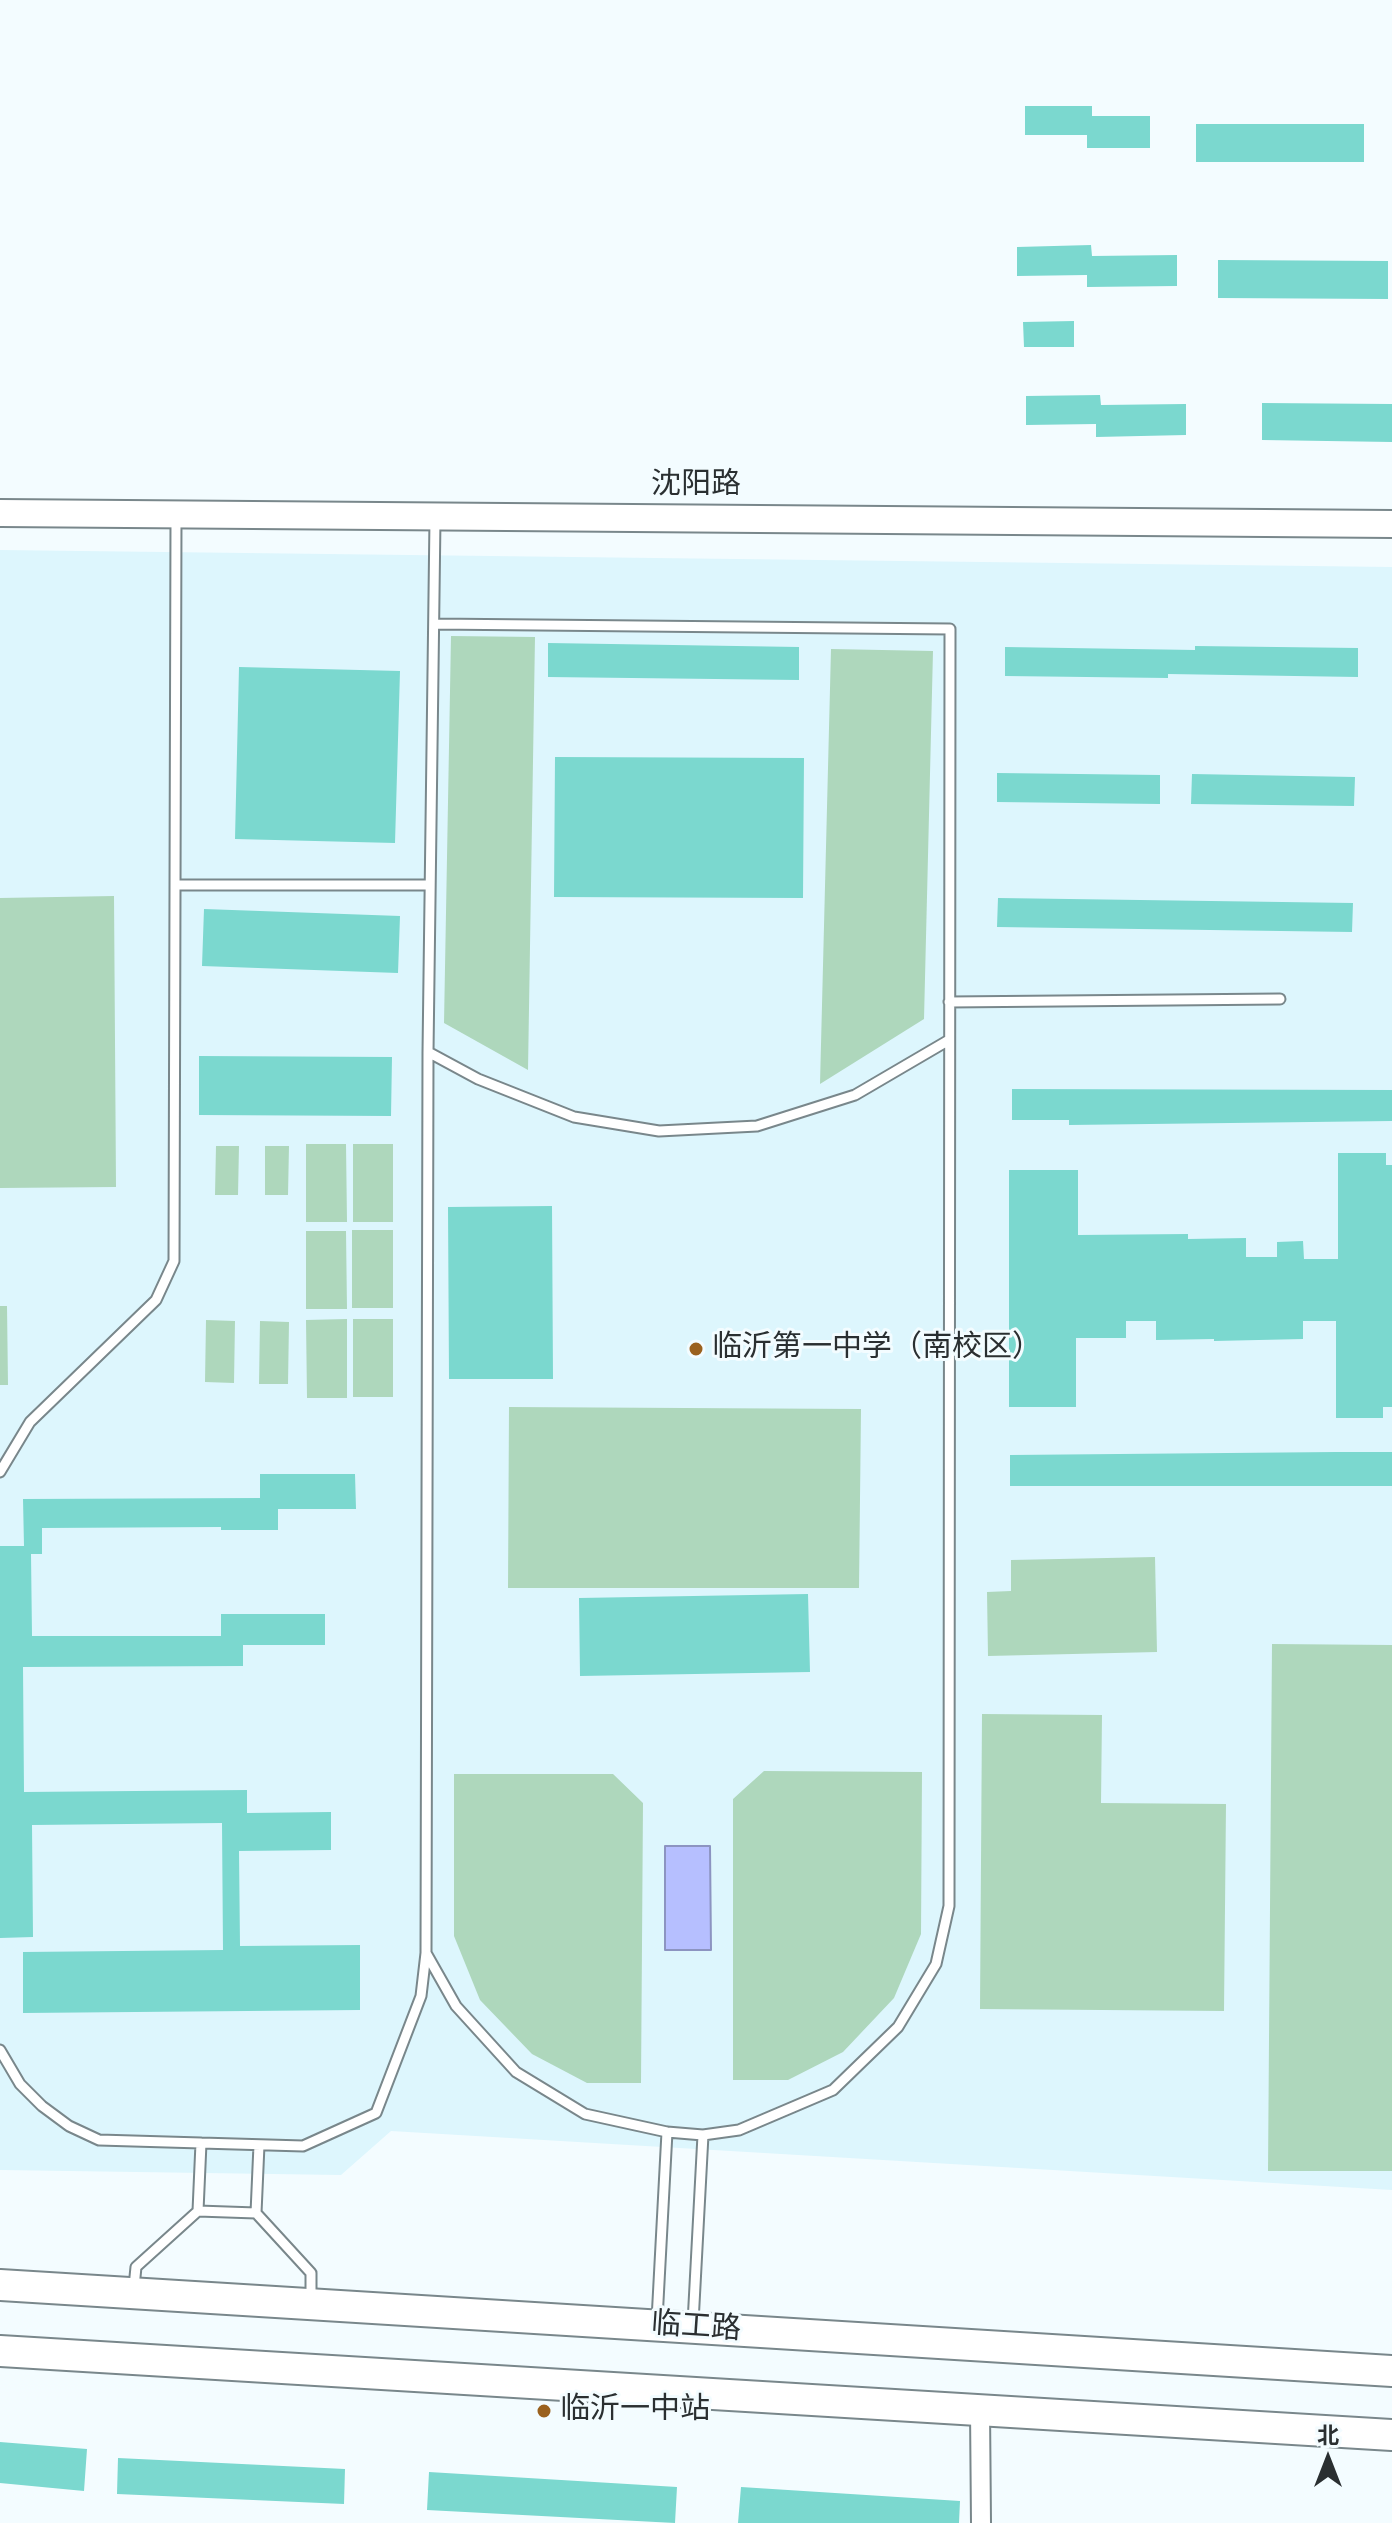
<!DOCTYPE html>
<html>
<head>
<meta charset="utf-8">
<style>
	body { margin:0 }
	#map { position:relative; width:1392px; height:2523px; overflow:hidden; background:#f3fcff; font-family:"Titillium Web","Noto Sans SC",sans-serif }
	canvas { display:block }
	.north { position:absolute; left:1288px; top:2419px; width:80px; height:80px; -webkit-text-stroke:6px #f3fcff; paint-order:stroke; rotate:0deg; font-size:22px; font-weight:700; line-height:32px; text-align:center; color:#2a2f31 }
	.north::after { content:''; display:block; margin:auto; width:28px; height:36px; background:#2a2f31; clip-path:polygon(50% 0,100% 100%,50% 72%,0 100%) }
</style>
</head>
<body>
<div id="map">
<canvas width="1392" height="2523"></canvas>
<div class="north">北</div>
</div>
<script>
const c = document.querySelector('canvas').getContext('2d');
c.lineJoin = 'round';
function fill(path, color) { c.fillStyle = color; c.fill(path, 'evenodd'); }
const poly = rows => new Path2D(rows.map(r => 'M' + r).join(''));
function strokePath(path, color, width, dash) { c.strokeStyle = color; c.lineWidth = width; c.lineCap = dash ? 'butt' : 'round'; c.setLineDash(dash || []); c.stroke(path); }
function write(font, color, halo, rows, align = 'center') {
  c.font = font + ' "Titillium Web","Noto Sans SC",sans-serif'; c.lineWidth = 6; c.setLineDash([]); c.textBaseline = 'middle'; c.strokeStyle = halo; c.fillStyle = color; for (const [text, x, y, turn = 0] of rows) {
    c.save(); c.translate(x, y); c.rotate((+turn || 0) * Math.PI / 180); c.textAlign = isNaN(turn) ? turn : align; if (halo) c.strokeText(text, 0, 0); c.fillText(text, 0, 0); c.restore();
  }
}
const built = poly([
	[0,550,1392,567,1392,2190,391,2131,341,2175,0,2170]
]);
const green = poly([
	[451,636,535,637,528,1070,444,1023],
	[831,649,933,651,924,1019,820,1084],
	[114,896,116,1187,0,1188,0,898],
	[306,1144,346,1144,347,1222,306,1222],
	[353,1144,393,1144,393,1222,353,1222],
	[216,1146,239,1146,238,1195,215,1195],
	[265,1146,289,1146,288,1195,265,1195],
	[393,1230,393,1308,352,1308,352,1230],
	[306,1231,346,1231,347,1309,306,1309],
	[0,1306,7,1306,8,1385,0,1385],
	[347,1319,347,1398,307,1398,306,1320],
	[353,1319,393,1319,393,1397,353,1397],
	[206,1320,235,1321,234,1383,205,1382],
	[260,1321,289,1322,288,1384,259,1384],
	[509,1407,861,1409,859,1588,508,1588],
	[1155,1557,1157,1652,988,1656,987,1592,1011,1591,1011,1560],
	[1272,1644,1392,1645,1392,2171,1268,2171],
	[982,1714,1102,1715,1101,1803,1226,1804,1224,2011,980,2009],
	[764,1771,922,1772,921,1934,894,1998,843,2052,788,2080,733,2080,733,1799],
	[454,1774,613,1774,643,1803,641,2083,587,2083,532,2054,480,2000,454,1936]
]);
const water = poly([
	[665,1846,710,1846,711,1950,665,1950,665,1846]
]);
const building = poly([
	[1025,106,1092,106,1092,116,1150,116,1150,148,1087,148,1087,135,1025,135],
	[1196,124,1364,124,1364,162,1196,162],
	[1091,245,1092,256,1177,255,1177,286,1087,287,1087,275,1017,276,1017,247],
	[1218,260,1388,261,1388,299,1218,298],
	[1074,321,1074,347,1024,347,1023,322],
	[1100,395,1101,405,1186,404,1186,435,1096,437,1096,424,1026,425,1026,396],
	[1262,403,1392,404,1392,442,1262,440],
	[548,643,799,647,799,680,548,677],
	[1195,646,1358,648,1358,677,1168,674,1168,678,1005,676,1005,647,1195,650],
	[239,667,400,671,395,843,235,839],
	[555,757,804,758,803,898,554,897],
	[997,773,1160,775,1160,804,997,802],
	[1192,774,1355,777,1354,806,1191,804],
	[998,898,1353,903,1352,932,997,927],
	[204,909,400,916,398,973,202,966],
	[199,1056,392,1057,391,1116,199,1115],
	[1012,1089,1392,1090,1392,1121,1069,1125,1069,1120,1012,1120],
	[1338,1153,1386,1153,1386,1165,1392,1165,1392,1407,1383,1407,1383,1418,1336,1418,1336,1321,1303,1321,1303,1339,1214,1341,1214,1339,1156,1340,1156,1321,1126,1321,1126,1338,1076,1338,1076,1407,1009,1407,1009,1170,1078,1170,1078,1235,1188,1234,1188,1239,1246,1238,1246,1257,1277,1257,1277,1242,1303,1241,1304,1259,1338,1259],
	[552,1206,553,1379,449,1379,448,1207],
	[1336,1452,1392,1452,1392,1486,1010,1486,1010,1455],
	[260,1474,355,1474,356,1509,278,1509,278,1530,221,1530,221,1527,42,1528,42,1554,31,1554,32,1636,221,1636,221,1614,325,1614,325,1645,243,1645,243,1666,23,1667,24,1792,247,1790,247,1813,331,1812,331,1850,239,1851,240,1946,360,1945,360,2010,23,2013,23,1952,223,1950,222,1823,32,1825,33,1937,0,1938,0,1546,24,1546,23,1499,260,1498],
	[808,1594,810,1672,580,1676,579,1598],
	[0,2442,87,2449,84,2491,0,2483],
	[118,2458,345,2469,344,2504,117,2494],
	[429,2472,677,2487,675,2523,427,2510],
	[741,2487,960,2501,959,2523,738,2523]
]);
const lane = poly([
	[175,885,430,885],
	[949,1002,1280,999],
	[428,1052,478,1079,574,1117,659,1131,757,1126,855,1095,949,1040],
	[0,1472,30,1422,156,1300,174,1261,176,518],
	[426,1953,456,2006,516,2072,585,2114,667,2132,703,2135,739,2130,833,2090,898,2027,936,1964,949,1906,950,629,434,624],
	[0,2050,20,2084,42,2106,69,2126,99,2140,303,2146,376,2113,421,1996,426,1953,428,1052,435,519],
	[259,2145,256,2213,311,2273,311,2300],
	[198,2211,256,2213],
	[134,2287,136,2267,198,2211,201,2143],
	[657,2320,667,2132],
	[693,2323,703,2135]
]);
const street = poly([
	[980,2410,981,2523]
]);
const secondary = poly([
	[0,513,1392,524]
]);
const primary = poly([
	[0,2285,1392,2371],
	[0,2351,1392,2435]
]);
const markers = [
	[696,1349,8,"#9a611e"],
	[544,2411,8,"#9a611e"]
];
const streetNames = [
	["沈阳路",696,486],
	["临工路",696,2328,4]
];
const poiNames = [
	["临沂第一中学（南校区）",712,1349],
	["临沂一中站",560,2411]
];
fill(built, '#ddf6fd');
fill(green, '#aed7bc');
fill(water, '#b6bfff');
strokePath(water, '#8c94c1', 2);
fill(building, '#7bd8cf');
strokePath(lane, '#79878b', 13);
strokePath(street, '#79878b', 22);
strokePath(secondary, '#79878b', 30);
strokePath(primary, '#79878b', 34);
strokePath(lane, '#fff', 9);
strokePath(street, '#fff', 18);
strokePath(secondary, '#fff', 26);
strokePath(primary, '#fff', 30);
for (const [x, y, r, color] of markers) { const dot = new Path2D(); dot.arc(x, y, r, 0, 2 * Math.PI); c.fillStyle = color; c.fill(dot); strokePath(dot, '#f3fcff', 3); }
write('30px', '#2a2f31', '#f3fcff', streetNames);
write('30px', '#2a2f31', '#f3fcff', poiNames, 'left');
</script>
</body>
</html>
